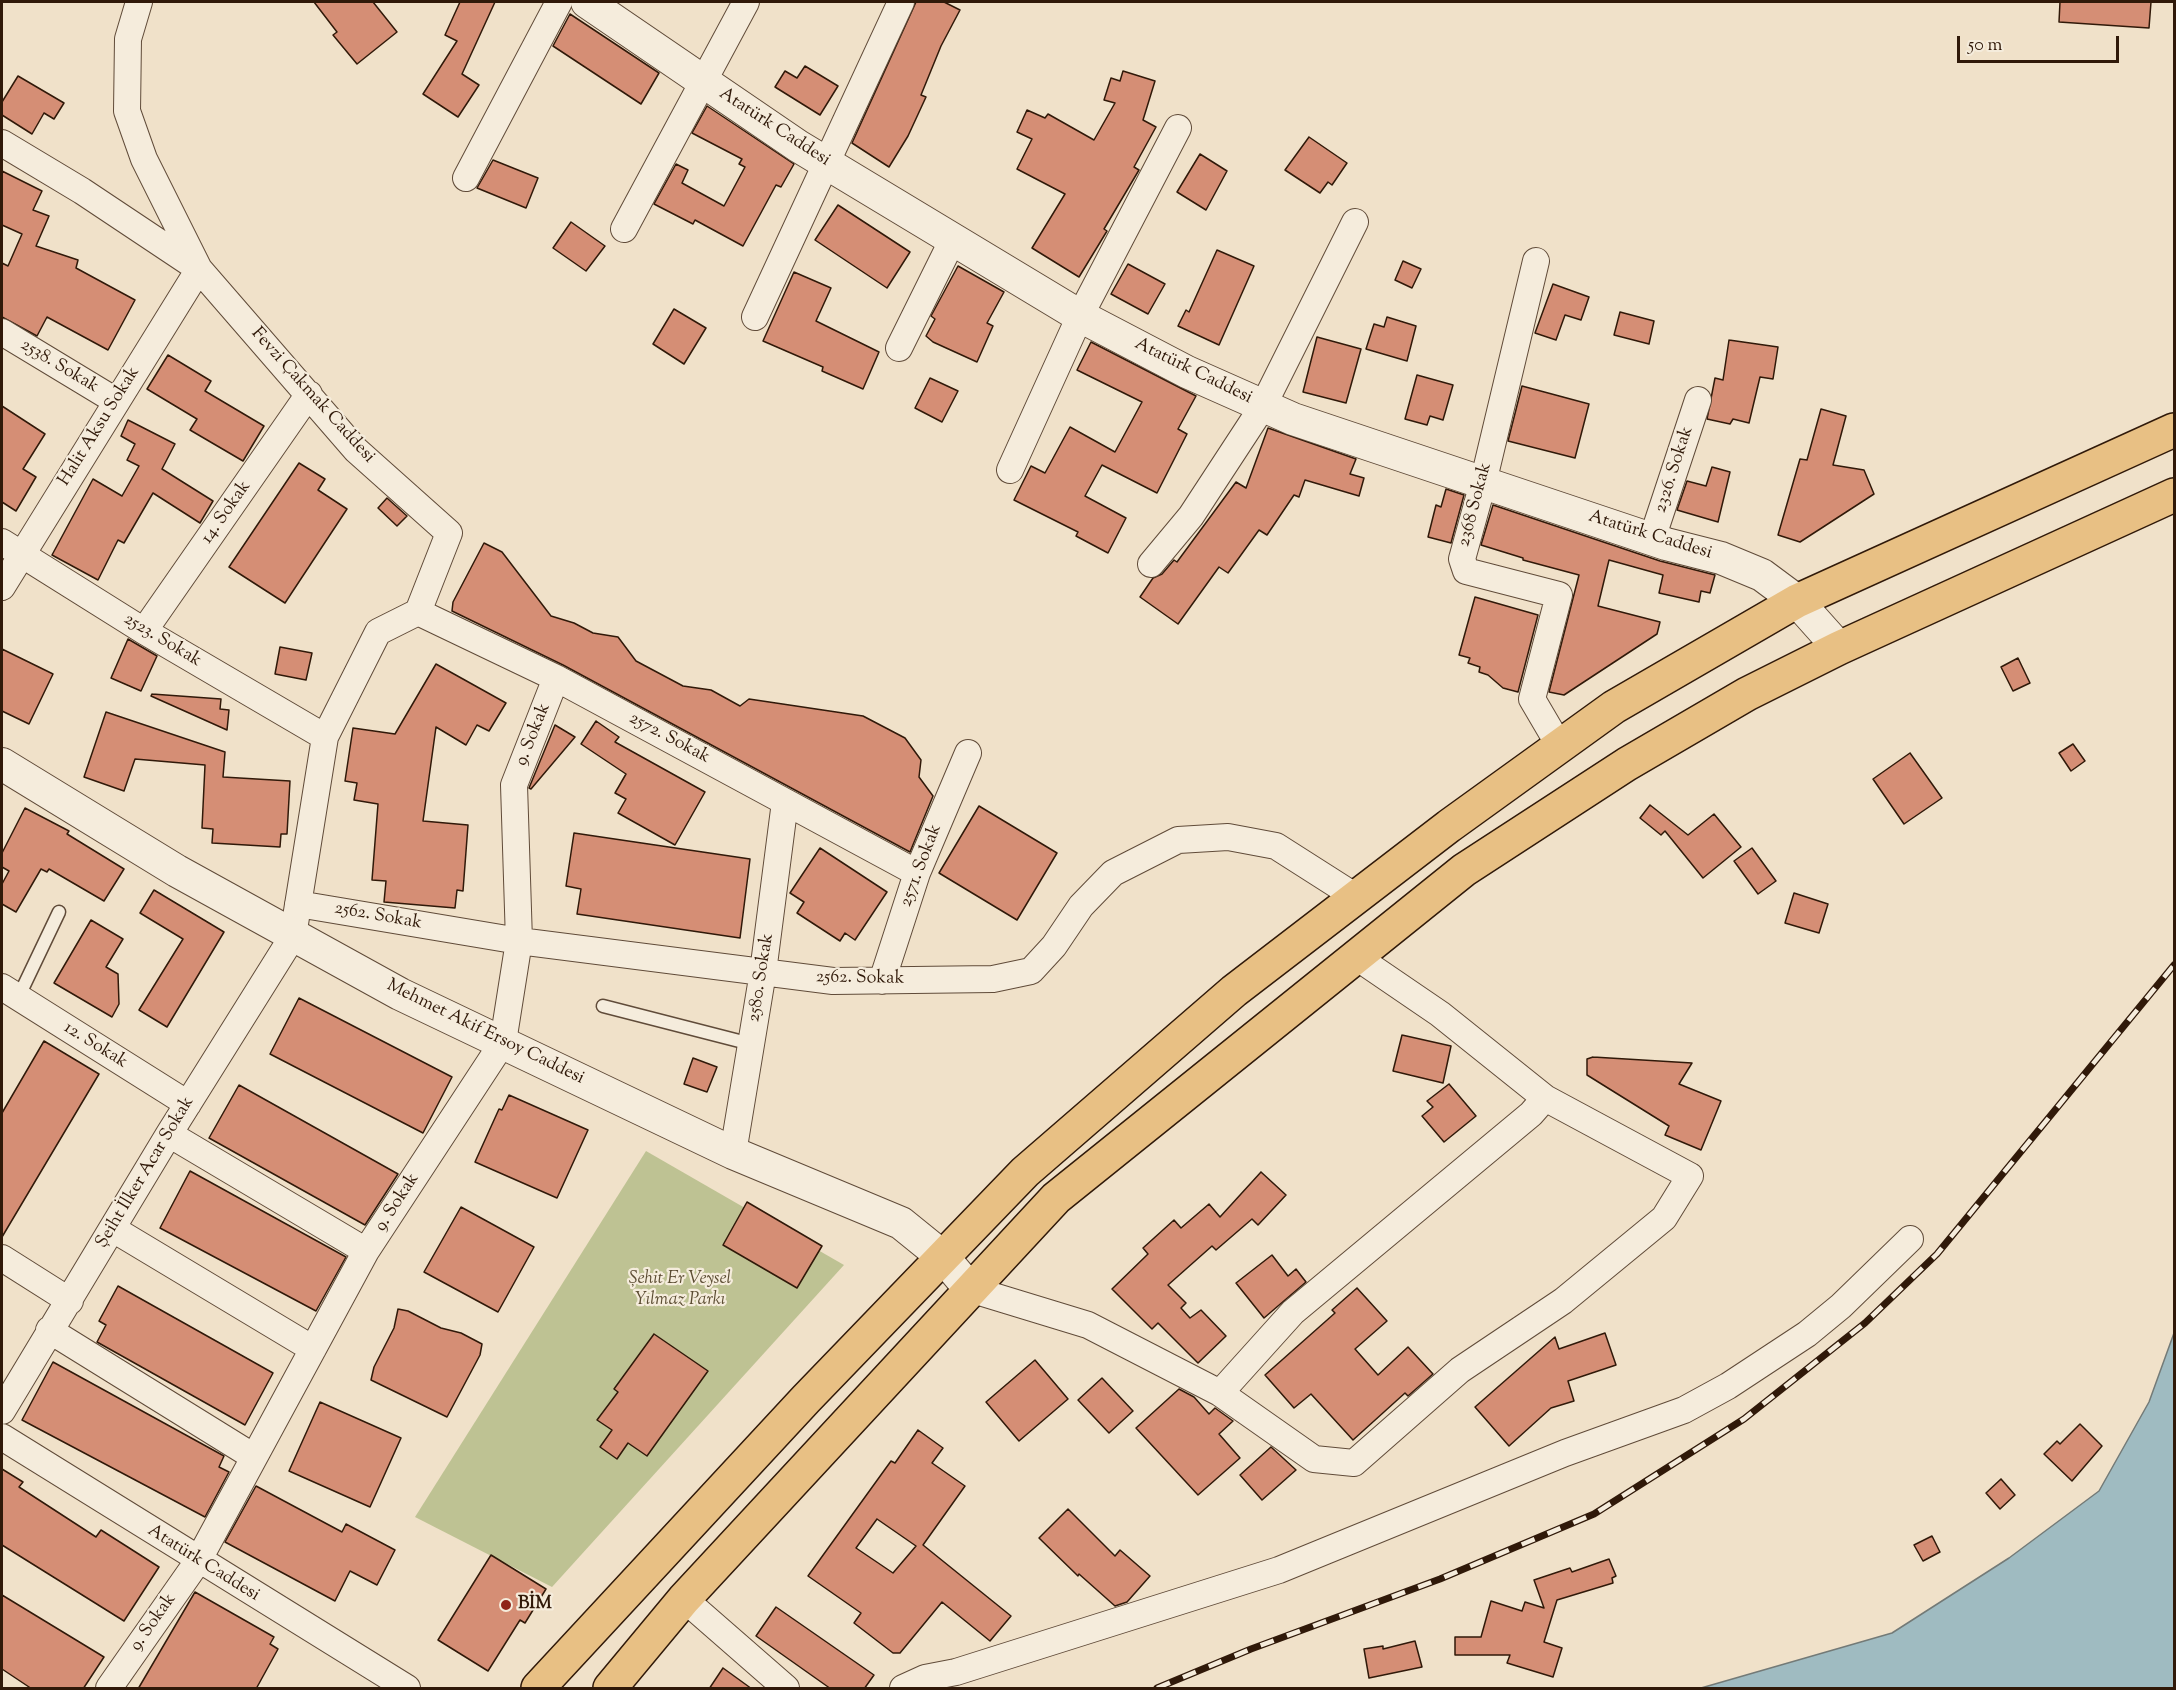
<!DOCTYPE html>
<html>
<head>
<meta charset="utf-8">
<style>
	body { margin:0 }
	#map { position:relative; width:2176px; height:1690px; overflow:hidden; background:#f0e1c9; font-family:"Sorts Mill Goudy",serif }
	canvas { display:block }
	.frame { position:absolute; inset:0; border:3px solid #301909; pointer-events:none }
	.scale { position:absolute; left:1957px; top:36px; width:162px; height:27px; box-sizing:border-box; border:3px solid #301909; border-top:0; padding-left:8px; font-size:18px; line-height:21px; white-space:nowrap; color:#301909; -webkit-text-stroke:4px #f5ecdc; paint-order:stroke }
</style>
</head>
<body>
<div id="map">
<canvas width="2176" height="1690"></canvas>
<div class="frame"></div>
<div class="scale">50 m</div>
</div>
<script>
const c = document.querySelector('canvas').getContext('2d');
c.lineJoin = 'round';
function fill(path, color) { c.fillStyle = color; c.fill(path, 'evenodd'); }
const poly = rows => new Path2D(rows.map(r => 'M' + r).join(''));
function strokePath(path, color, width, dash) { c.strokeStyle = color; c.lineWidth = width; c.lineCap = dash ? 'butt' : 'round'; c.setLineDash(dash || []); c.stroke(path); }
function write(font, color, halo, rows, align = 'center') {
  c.font = font + ' "Sorts Mill Goudy",serif'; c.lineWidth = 4.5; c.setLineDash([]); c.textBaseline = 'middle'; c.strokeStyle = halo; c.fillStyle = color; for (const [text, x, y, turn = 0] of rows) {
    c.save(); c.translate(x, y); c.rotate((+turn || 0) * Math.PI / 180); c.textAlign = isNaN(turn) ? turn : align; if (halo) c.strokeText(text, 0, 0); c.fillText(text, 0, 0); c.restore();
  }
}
const green = poly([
	[646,1151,844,1265,552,1587,415,1517]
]);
const water = poly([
	[2174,1333,2174,1688,1701,1688,1892,1633,2009,1558,2099,1491,2149,1402,2174,1333]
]);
const building = poly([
	[314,2,373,2,397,32,357,64,333,35,337,32,314,2],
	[460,2,495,2,462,74,479,85,458,117,423,94,457,41,445,35,460,2],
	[916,2,944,2,960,10,941,46,921,95,926,97,908,136,889,167,852,143,916,2],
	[2060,2,2151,2,2149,28,2059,22,2060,2],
	[570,14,659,73,641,104,553,46,570,14],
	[805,66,838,86,820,115,775,87,785,71,797,78,805,66],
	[1123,71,1155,81,1143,120,1156,127,1134,167,1139,170,1104,229,1107,231,1079,277,1032,248,1065,194,1017,169,1032,139,1017,132,1027,110,1045,118,1048,114,1094,140,1115,103,1104,100,1111,78,1120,81,1123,71],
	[18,76,64,103,54,119,44,113,32,134,2,115,2,102,18,76],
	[707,106,794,164,781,187,776,185,743,246,695,220,693,224,654,204,676,164,688,170,682,183,724,206,745,167,739,164,742,159,692,133,707,106],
	[1309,137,1347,163,1332,185,1328,182,1320,193,1285,170,1309,137],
	[1200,154,1227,171,1206,210,1177,192,1200,154],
	[493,160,538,178,526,208,477,188,493,160],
	[2,171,42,191,33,210,49,216,36,246,78,260,76,268,135,300,108,350,47,317,37,336,2,317,2,263,8,266,22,234,2,225,2,171],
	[838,205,910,252,887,288,815,240,838,205],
	[571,222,605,246,586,271,553,248,571,222],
	[1217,250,1254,266,1219,345,1178,326,1186,310,1189,312,1217,250],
	[1403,261,1421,269,1412,288,1395,280,1403,261],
	[1128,264,1165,284,1148,314,1111,294,1128,264],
	[958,266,1004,292,987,323,993,326,977,362,933,342,926,336,935,319,931,316,958,266],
	[794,272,831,288,816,321,879,352,863,389,822,371,823,367,763,341,794,272],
	[1553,284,1589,297,1581,320,1565,315,1556,340,1535,333,1553,284],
	[674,309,706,328,684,364,653,344,674,309],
	[1620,312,1654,321,1649,344,1614,335,1620,312],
	[1387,317,1416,326,1407,361,1366,349,1374,324,1384,327,1387,317],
	[1317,337,1361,349,1346,403,1303,392,1317,337],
	[1729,340,1778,347,1773,379,1760,377,1749,423,1733,419,1730,424,1707,419,1715,378,1723,380,1729,340],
	[1091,342,1196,396,1178,429,1187,434,1157,493,1102,465,1085,496,1126,518,1108,553,1076,536,1078,532,1014,500,1031,466,1045,473,1070,427,1115,452,1142,402,1077,370,1091,342],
	[168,355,211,381,205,391,264,426,243,461,190,430,197,419,147,389,168,355],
	[1417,375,1453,385,1443,420,1430,416,1427,425,1405,419,1417,375],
	[930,378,958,391,942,422,915,408,930,378],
	[1522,386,1589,404,1575,458,1508,441,1522,386],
	[2,406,45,434,23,469,36,477,16,511,2,502,2,406],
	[1821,409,1846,416,1833,465,1864,470,1874,494,1800,542,1778,535,1800,459,1807,460,1821,409],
	[128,420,175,444,162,469,213,501,200,523,153,493,124,543,118,540,98,580,52,555,93,479,122,496,139,466,127,460,135,444,121,436,128,420],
	[1268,428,1356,459,1350,474,1364,478,1359,496,1305,480,1299,497,1294,495,1267,535,1259,530,1228,573,1219,567,1178,624,1140,597,1153,578,1162,574,1174,560,1177,562,1236,482,1246,488,1268,428],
	[299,463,325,479,318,490,347,509,285,603,229,567,299,463],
	[1712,467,1730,472,1718,522,1677,510,1687,481,1706,486,1712,467],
	[1446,489,1464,495,1451,543,1428,537,1436,505,1441,507,1446,489],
	[387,498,407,516,397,526,378,508,387,498],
	[1493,505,1660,561,1715,575,1710,593,1701,591,1699,602,1659,593,1663,575,1609,560,1598,606,1660,622,1657,634,1564,695,1549,692,1579,575,1523,560,1523,558,1481,545,1493,505],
	[484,543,502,552,551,616,574,623,593,633,618,637,636,661,683,686,711,690,740,706,749,699,863,716,905,738,921,760,919,777,933,796,910,852,563,665,452,611,453,602,484,543],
	[1475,597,1538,615,1518,692,1503,688,1488,675,1479,672,1480,667,1468,663,1470,658,1459,655,1475,597],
	[128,639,157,656,141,691,111,678,128,639],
	[280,647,312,653,306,680,275,674,280,647],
	[2,649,53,674,29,724,2,711,2,649],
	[2018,658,2030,683,2013,691,2001,667,2018,658],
	[436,664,506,703,489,731,477,725,466,745,436,727,423,821,468,825,463,891,457,890,455,908,384,902,386,881,372,880,378,804,354,800,357,783,345,781,353,728,395,734,436,664],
	[152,694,221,699,220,709,229,710,227,730,151,696,152,694],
	[106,712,225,752,223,777,290,781,287,834,281,834,280,847,212,843,213,829,202,828,205,765,135,759,124,791,84,777,106,712],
	[596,721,619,737,615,742,705,792,675,845,618,813,626,799,615,793,626,774,581,744,596,721],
	[555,725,575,737,531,789,529,788,555,725],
	[2073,744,2085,761,2071,771,2059,753,2073,744],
	[1910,753,1942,798,1904,824,1873,779,1910,753],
	[1650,805,1688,835,1714,814,1741,847,1703,878,1665,831,1661,835,1640,818,1650,805],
	[979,806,1057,853,1017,920,939,873,979,806],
	[25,808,69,831,67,834,124,869,104,901,49,869,47,872,41,869,16,912,2,904,2,884,9,871,2,867,2,853,25,808],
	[574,833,750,859,740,938,577,914,581,889,566,886,574,833],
	[820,848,887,892,855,940,845,933,840,941,797,913,804,902,790,893,820,848],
	[1752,848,1776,881,1758,894,1734,861,1752,848],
	[154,890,224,932,167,1027,139,1010,183,939,140,913,154,890],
	[1794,893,1828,904,1819,933,1785,923,1794,893],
	[91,920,123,939,106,967,118,974,119,1004,112,1017,54,983,91,920],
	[299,998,452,1077,423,1133,270,1054,299,998],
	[1402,1035,1451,1046,1443,1083,1393,1071,1402,1035],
	[44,1041,99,1074,2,1237,2,1113,44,1041],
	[1593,1057,1692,1063,1679,1084,1721,1101,1701,1150,1665,1135,1669,1126,1587,1075,1587,1059,1593,1057],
	[693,1058,717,1067,707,1092,684,1084,693,1058],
	[1449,1084,1476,1116,1444,1142,1422,1116,1433,1107,1427,1101,1449,1084],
	[239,1085,398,1174,365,1225,209,1138,239,1085],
	[509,1095,588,1130,557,1198,475,1162,499,1109,502,1110,509,1095],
	[190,1171,346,1257,316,1311,160,1228,190,1171],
	[1261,1172,1286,1195,1258,1225,1252,1219,1216,1250,1212,1246,1168,1285,1186,1303,1181,1308,1190,1318,1201,1310,1226,1336,1198,1363,1158,1323,1152,1329,1112,1289,1148,1254,1143,1248,1174,1220,1181,1228,1209,1204,1220,1217,1261,1172],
	[747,1202,822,1246,797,1288,723,1245,747,1202],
	[461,1207,534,1247,498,1312,424,1272,461,1207],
	[1272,1255,1288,1276,1296,1269,1306,1282,1264,1318,1236,1283,1272,1255],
	[118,1286,273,1373,245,1425,97,1342,106,1325,99,1321,118,1286],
	[1357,1288,1387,1321,1355,1349,1378,1375,1408,1347,1433,1374,1408,1396,1405,1393,1353,1440,1311,1394,1294,1408,1265,1375,1335,1313,1332,1310,1357,1288],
	[398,1309,408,1311,441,1328,461,1333,482,1344,480,1355,447,1417,371,1380,374,1367,394,1328,398,1309],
	[1605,1333,1616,1365,1568,1381,1574,1401,1551,1408,1509,1446,1475,1407,1555,1337,1559,1349,1605,1333],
	[654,1334,708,1371,647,1456,628,1443,617,1459,600,1447,612,1430,597,1420,618,1392,614,1389,654,1334],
	[1035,1360,1068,1399,1019,1441,986,1402,1035,1360],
	[53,1362,224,1456,219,1467,229,1472,205,1517,22,1420,53,1362],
	[1102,1378,1133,1411,1109,1433,1078,1400,1102,1378],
	[1179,1389,1194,1397,1209,1414,1215,1408,1233,1421,1219,1434,1240,1458,1198,1495,1136,1428,1179,1389],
	[320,1402,401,1438,370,1507,289,1471,320,1402],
	[2080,1424,2102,1446,2072,1481,2044,1454,2057,1441,2060,1444,2080,1424],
	[918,1430,943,1448,932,1463,965,1486,923,1545,1011,1616,990,1641,942,1602,900,1653,893,1653,854,1623,861,1613,808,1576,891,1461,895,1463,918,1430],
	[877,1519,916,1546,893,1573,856,1548,877,1519],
	[1271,1447,1296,1470,1262,1500,1240,1475,1271,1447],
	[2,1469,23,1482,19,1487,96,1537,101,1530,159,1567,124,1621,2,1545,2,1469],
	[2001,1479,2015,1495,2000,1509,1986,1493,2001,1479],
	[256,1486,342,1532,346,1524,395,1550,377,1585,350,1571,335,1601,225,1542,256,1486],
	[1068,1509,1115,1556,1120,1550,1150,1576,1127,1602,1115,1606,1079,1574,1078,1576,1039,1538,1068,1509],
	[1932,1536,1940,1552,1923,1561,1914,1545,1932,1536],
	[491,1555,546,1589,525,1623,520,1620,488,1671,438,1640,491,1555],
	[1609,1559,1616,1576,1612,1578,1613,1583,1557,1600,1544,1642,1562,1648,1553,1677,1507,1663,1510,1655,1455,1655,1455,1637,1481,1637,1491,1601,1522,1611,1525,1602,1544,1608,1534,1580,1570,1568,1572,1572,1609,1559],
	[195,1592,274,1637,270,1644,278,1649,256,1689,138,1689,195,1592],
	[2,1595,104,1657,83,1689,32,1689,2,1669,2,1595],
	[776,1607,874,1675,864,1689,831,1689,756,1636,776,1607],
	[1415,1641,1422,1667,1369,1678,1364,1649,1383,1646,1383,1649,1415,1641],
	[723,1668,752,1689,709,1689,723,1668]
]);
const service = poly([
	[18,998,59,912],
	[603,1006,751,1044]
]);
const minor = poly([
	[2,143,82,191,199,269,356,450,449,533,418,612],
	[466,178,559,2],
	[624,229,746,2],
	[1536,261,1483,483,1462,559,1466,571,1559,595,1532,699,1559,745],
	[755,317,901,2],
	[2,332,116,401],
	[899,348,953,239],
	[1010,470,1080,316,1178,128],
	[1652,539,1698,400],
	[2,542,144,631,325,737],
	[1151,564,1191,516,1263,406,1355,222],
	[2,587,199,269,144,159,127,111,128,39,139,2],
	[418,612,556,678,917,873],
	[144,631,309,394],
	[298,904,519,941,833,981,993,979,1031,971,1054,946,1081,906,1113,873,1178,840,1228,837,1276,846,1356,897],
	[882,981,917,873,968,753],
	[2,987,188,1104],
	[169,1134,366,1251],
	[733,1153,763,972,785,802],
	[113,1229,313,1349],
	[2,1258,70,1301],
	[970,1289,1088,1325,1220,1393,1293,1312,1531,1114,1545,1098,1440,1014,1355,956],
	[49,1330,254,1457],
	[1220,1393,1314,1459,1354,1463,1460,1370,1563,1301,1664,1218,1690,1176,1545,1098],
	[2,1411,169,1134,293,936,325,737,378,632,418,612],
	[2,1437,407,1688],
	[684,1599,786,1688],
	[109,1688,198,1561,366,1251,503,1042,519,941,514,785,556,678],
	[903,1688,925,1678,956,1672,1279,1570,1565,1453,1684,1410,1728,1386,1807,1334,1841,1306,1910,1239]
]);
const tertiary = poly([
	[587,2,798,146,1080,316,1187,372,1293,419,1666,544,1721,558,1762,575,1797,601,1839,648],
	[2,764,177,871,400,994,733,1153,901,1223,943,1257,970,1289]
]);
const trunk = poly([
	[538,1688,806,1399,1025,1172,1234,991,1449,826,1614,707,1797,601,2174,430],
	[610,1688,684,1599,1056,1198,1464,870,1627,764,1747,694,1839,648,2174,495]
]);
const rail = poly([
	[1157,1688,1251,1649,1440,1579,1594,1514,1744,1419,1865,1323,1937,1254,2174,965]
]);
const markers = [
	[506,1605,6,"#8f2418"]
];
const streetNames = [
	["Atatürk Caddesi",774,128,33],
	["2538. Sokak",59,367,31],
	["Atatürk Caddesi",1193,372,26],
	["Fevzi Çakmak Caddesi",312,396,48],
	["Halit Aksu Sokak",100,427,-58],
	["2326. Sokak",1675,470,-72],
	["2368 Sokak",1476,505,-75],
	["14. Sokak",227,513,-55],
	["Atatürk Caddesi",1650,536,17],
	["2523. Sokak",162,641,31],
	["9. Sokak",534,735,-68],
	["2572. Sokak",669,739,28],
	["2571. Sokak",922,866,-69],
	["2562. Sokak",378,917,10],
	["2580. Sokak",762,978,-81],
	["2562. Sokak",860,979,1],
	["Mehmet Akif Ersoy Caddesi",485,1033,26],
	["12. Sokak",95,1046,32],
	["Şeiht İlker Acar Sokak",146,1173,-59],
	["9. Sokak",398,1203,-57],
	["Atatürk Caddesi",203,1564,32],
	["9. Sokak",154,1623,-55]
];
const parkNames = [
	["Şehit Er Veysel",680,1280],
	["Yılmaz Parkı",680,1301]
];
const poiNames = [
	["BİM",518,1605]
];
fill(green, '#bec293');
fill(water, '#9fbbc1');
strokePath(water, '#737a77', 1.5);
fill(building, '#d58e75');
strokePath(building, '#301909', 1.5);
strokePath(service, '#604b39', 15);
strokePath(minor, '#604b39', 28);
strokePath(tertiary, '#604b39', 34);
strokePath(trunk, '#301909', 36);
strokePath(service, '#f5ecdc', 12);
strokePath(minor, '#f5ecdc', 26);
strokePath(tertiary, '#f5ecdc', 32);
strokePath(trunk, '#e8c084', 33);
strokePath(rail, '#301909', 7);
strokePath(rail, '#f5ecdc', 4.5, [14]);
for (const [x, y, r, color] of markers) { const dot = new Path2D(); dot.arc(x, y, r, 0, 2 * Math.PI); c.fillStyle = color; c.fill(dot); strokePath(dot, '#f5ecdc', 2); }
write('18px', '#301909', '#f5ecdc', streetNames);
write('italic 18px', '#5b4c32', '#f5ecdc', parkNames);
write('bold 18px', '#301909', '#f5ecdc', poiNames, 'left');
</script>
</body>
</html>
